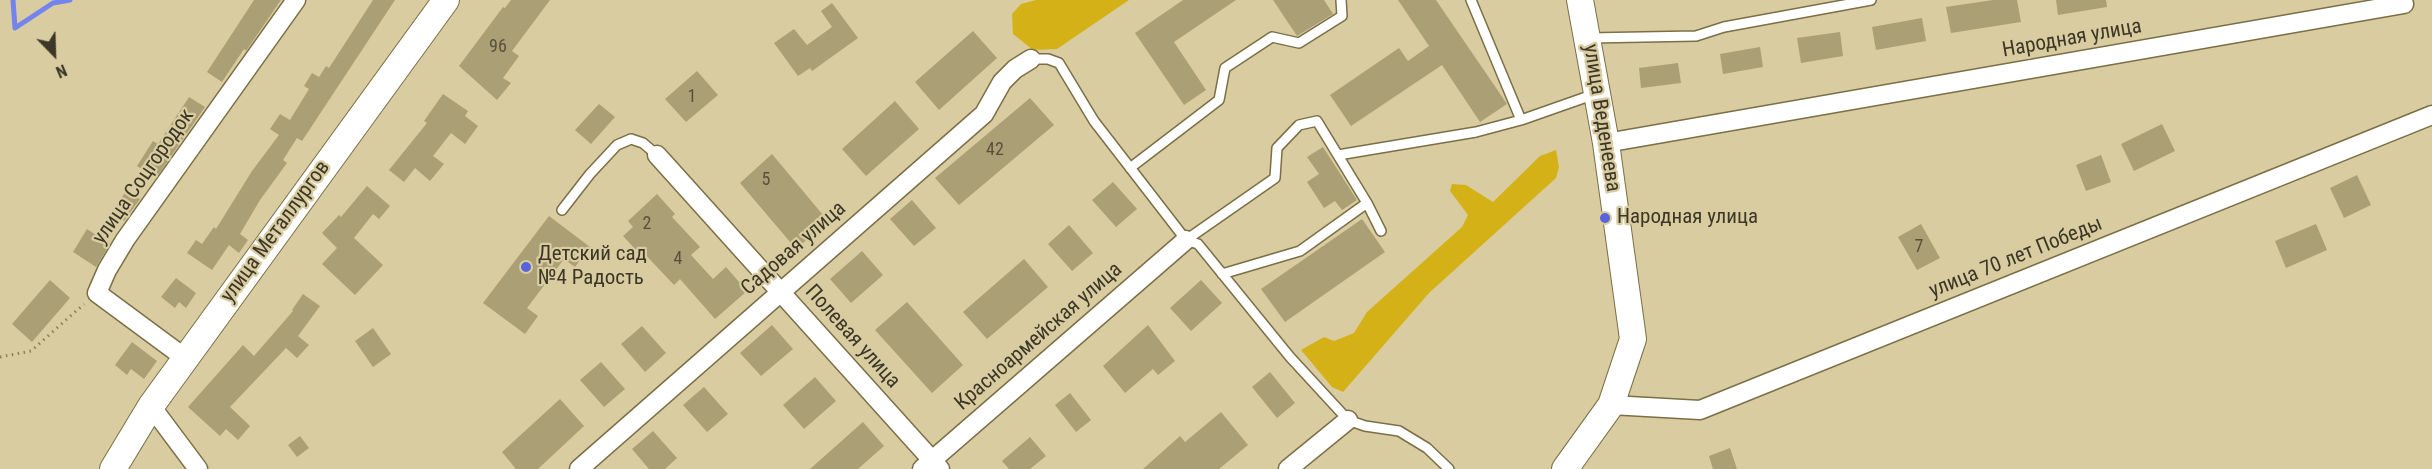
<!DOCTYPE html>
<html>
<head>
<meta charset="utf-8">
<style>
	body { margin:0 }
	#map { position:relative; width:2432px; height:469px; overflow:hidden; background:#d8cca0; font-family:"Roboto Condensed",sans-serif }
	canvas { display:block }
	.north { position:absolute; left:24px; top:24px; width:60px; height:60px; -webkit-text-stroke:4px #d8cca0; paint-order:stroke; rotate:157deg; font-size:16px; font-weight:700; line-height:24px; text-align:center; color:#3c3726 }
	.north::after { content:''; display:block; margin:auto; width:21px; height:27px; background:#3c3726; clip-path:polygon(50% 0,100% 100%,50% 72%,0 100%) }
</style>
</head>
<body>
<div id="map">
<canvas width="2432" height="469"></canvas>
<div class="north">N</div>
</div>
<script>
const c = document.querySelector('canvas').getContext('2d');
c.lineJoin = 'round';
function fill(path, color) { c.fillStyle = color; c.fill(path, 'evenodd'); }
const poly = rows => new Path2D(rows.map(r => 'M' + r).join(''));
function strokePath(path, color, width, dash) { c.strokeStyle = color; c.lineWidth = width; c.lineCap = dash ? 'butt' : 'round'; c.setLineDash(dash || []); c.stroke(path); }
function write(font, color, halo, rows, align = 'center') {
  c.font = font + ' "Roboto Condensed",sans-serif'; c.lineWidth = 4.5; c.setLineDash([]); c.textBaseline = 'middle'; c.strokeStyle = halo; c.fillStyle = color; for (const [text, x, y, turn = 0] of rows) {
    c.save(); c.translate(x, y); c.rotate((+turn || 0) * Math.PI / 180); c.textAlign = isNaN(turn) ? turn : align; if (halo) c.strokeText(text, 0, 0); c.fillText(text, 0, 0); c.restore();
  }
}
const green = poly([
	[1036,0,1129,0,1057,49,1033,50,1013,34,1012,14,1021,4],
	[1556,150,1559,167,1556,178,1429,293,1343,392,1332,387,1301,350,1324,337,1334,341,1354,333,1367,312,1462,227,1468,215,1450,191,1452,184,1466,185,1493,202,1540,156]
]);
const stream = poly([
	[13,0,15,28,53,3,70,0]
]);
const building = poly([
	[254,0,281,0,246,51,244,49,222,82,207,72],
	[373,0,395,0,302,141,297,138,283,160,287,163,260,200,240,234,248,240,239,253,229,245,212,270,187,253,196,240,202,244,214,227,216,229,252,171,279,135,270,129,280,114,290,120,309,89,304,86,312,73,319,77,326,66,329,68],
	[511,0,550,0,512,51,519,56,503,78,511,83,497,100,459,66,503,7,505,8],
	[1183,0,1236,0,1174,42,1206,90,1184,105,1135,33],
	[1273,0,1324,0,1333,14,1297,36],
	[1398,0,1436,0,1507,104,1480,122,1442,65,1351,126,1330,95,1399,48,1408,61,1429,46],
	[1993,0,2017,0,2021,22,1951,33,1946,7],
	[2056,0,2106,0,2107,7,2058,15],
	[832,3,858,38,812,71,810,68,798,76,774,43,794,29,807,45,832,27,821,11],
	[1922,18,1926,41,1876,50,1872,27],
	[973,31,997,58,939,110,915,82],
	[1840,32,1843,56,1801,63,1797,38],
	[1760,47,1763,67,1723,74,1720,54],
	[1678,63,1681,83,1641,88,1639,68],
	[697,71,718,95,686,122,665,99],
	[443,94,468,111,465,116,478,126,465,144,451,133,433,156,444,164,430,181,415,168,404,182,389,170,427,123,424,121],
	[189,97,205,107,156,178,137,166,153,141,158,144],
	[1030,98,1054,125,959,205,935,178],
	[895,101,919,129,866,176,842,149],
	[599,104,615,117,591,144,575,130],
	[2162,124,2175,151,2134,171,2121,144],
	[1323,147,1357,200,1342,210,1335,201,1324,208,1307,182,1319,174,1307,157],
	[772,154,828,221,796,249,740,183],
	[2101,155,2111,182,2086,191,2076,165],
	[2357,175,2371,205,2344,218,2330,188],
	[1113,182,1137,209,1116,227,1092,200],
	[367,186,390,206,379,219,373,214,354,238,383,265,355,295,322,264,337,248,322,233,339,215,341,217],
	[127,190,140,199,124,221,111,213],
	[657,194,675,214,672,217,700,247,691,255,713,279,726,267,747,291,715,319,680,279,674,285,639,248,636,250,623,236,633,227,628,221],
	[912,200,936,228,914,246,890,219],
	[549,216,590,247,575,267,564,259,527,308,538,316,525,334,483,303],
	[1362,219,1385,252,1285,322,1261,289],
	[1921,224,1940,258,1917,270,1898,237],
	[2316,224,2327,250,2286,268,2275,241],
	[1069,225,1093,253,1072,271,1048,244],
	[87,229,110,244,96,267,73,252],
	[862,251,883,275,851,303,830,279],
	[1024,259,1048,287,987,339,963,312],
	[176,278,196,293,186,308,179,302,175,308,161,297],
	[50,280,70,298,32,342,12,324],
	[1201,280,1222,303,1191,331,1170,308],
	[303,294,320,306,298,336,309,345,297,358,286,348,230,407,250,426,238,440,226,429,220,436,188,407,243,345,254,356,293,311,292,310],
	[907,302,963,365,932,393,875,330],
	[772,325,793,349,761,376,740,353],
	[1148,325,1175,361,1158,375,1153,369,1125,393,1103,366],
	[642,326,666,353,645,372,621,344],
	[373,328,391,354,373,367,355,341],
	[132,342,157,361,144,379,131,369,127,375,115,365],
	[601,362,625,389,604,407,580,380],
	[1270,372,1295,403,1277,418,1252,387],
	[815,377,836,401,804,429,783,405],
	[704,387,728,414,707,432,683,405],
	[1070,393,1091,420,1076,432,1055,405],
	[560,399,584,426,538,469,516,469,502,452],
	[1221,412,1248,445,1219,469,1143,469,1180,436,1185,442],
	[863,422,884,446,858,469,810,469],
	[653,431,677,458,665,469,649,469,632,449],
	[300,436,309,448,297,457,288,445],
	[1030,437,1046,456,1030,469,1009,469,1002,461],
	[1730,448,1737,469,1713,469,1709,456]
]);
const path = poly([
	[0,357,31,351,84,304]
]);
const lane = poly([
	[1471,0,1521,120,1595,94],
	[1589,38,1696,36,1724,27,1871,0],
	[1031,59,1048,59,1059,63,1094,121,1186,240,1198,244,1290,357,1348,420,1365,426,1399,431,1427,448,1449,469],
	[1338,155,1476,132,1521,120],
	[1130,168,1219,100,1225,68,1272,37,1299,43,1342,16,1341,0],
	[562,210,590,174,617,145,631,139,643,143,657,155],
	[1186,240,1275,178,1277,148,1299,125,1317,121,1367,203,1381,231],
	[1222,274,1300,251,1367,203]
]);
const street = poly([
	[1606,143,2404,4],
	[657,155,940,469],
	[185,358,97,293,107,270,125,240,296,0],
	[1611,405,1700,410,2432,115],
	[151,406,198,469],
	[579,469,984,114,1002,82,1015,69,1031,59],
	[922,469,1186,240],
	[1288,469,1348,420]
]);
const secondary = poly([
	[113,469,151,406,446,0],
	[1565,469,1611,405,1633,339,1606,143,1580,0]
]);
const markers = [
	[1605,218,6,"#5864db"],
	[526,267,6,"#5864db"]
];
const numberNames = [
	["96",498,47],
	["1",692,97],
	["42",995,150],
	["5",766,180],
	["2",647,224],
	["7",1919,247],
	["4",678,259]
];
const streetNames = [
	["Народная улица",2072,39,-10],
	["улица Веденеева",1601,118,81],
	["улица Соцгородок",144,177,-55],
	["улица Металлургов",276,232,-54],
	["Садовая улица",794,249,-41],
	["улица 70 лет Победы",2016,258,-22],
	["Полевая улица",852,337,48],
	["Красноармейская улица",1039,337,-41]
];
const poiNames = [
	["Народная улица",1617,218],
	["Детский сад",538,255],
	["№4 Радость",538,279]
];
fill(green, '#d4b217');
strokePath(stream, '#7484ef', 5);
fill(building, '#ab9f75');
strokePath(lane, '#7b6f46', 12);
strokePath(street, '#7b6f46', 21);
strokePath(secondary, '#7b6f46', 28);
strokePath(path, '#898062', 3, [1.5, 4.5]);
strokePath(lane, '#fff', 9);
strokePath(street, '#fff', 18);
strokePath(secondary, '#fff', 26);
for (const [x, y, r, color] of markers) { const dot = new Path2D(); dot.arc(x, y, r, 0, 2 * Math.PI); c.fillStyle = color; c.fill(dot); strokePath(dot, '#d8cca0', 2); }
write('18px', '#58513a', null, numberNames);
write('21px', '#3c3726', '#d8cca0', streetNames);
write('21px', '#3c3726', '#d8cca0', poiNames, 'left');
</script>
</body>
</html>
